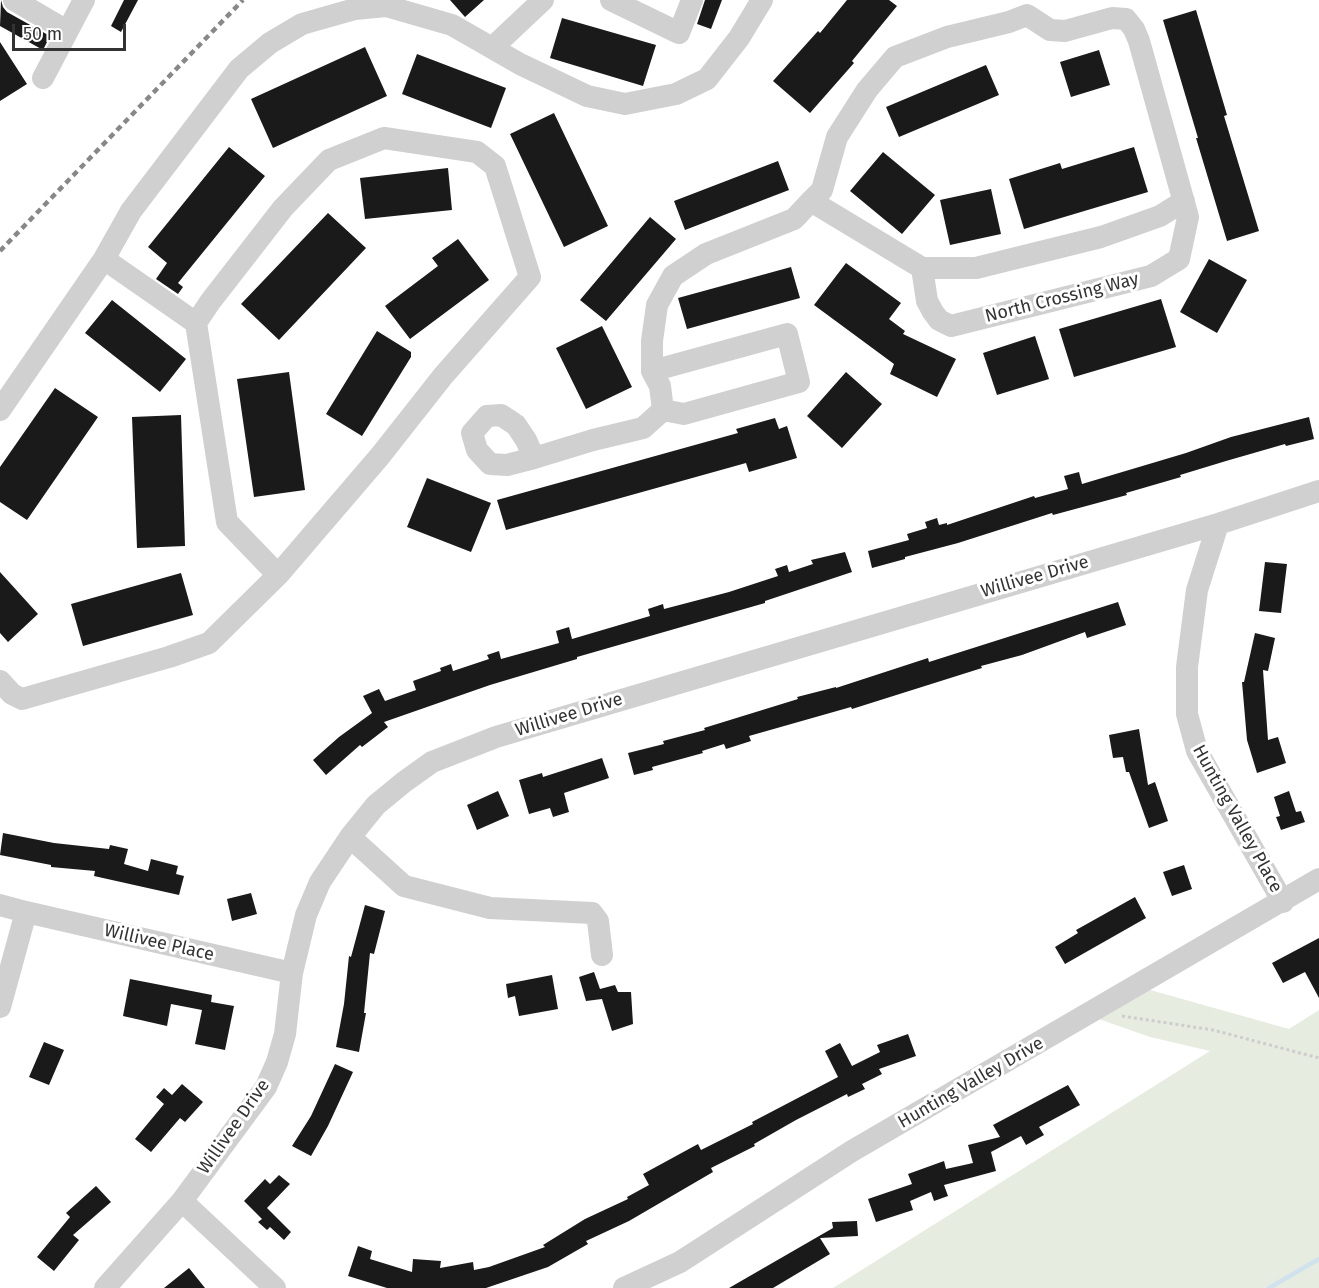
<!DOCTYPE html>
<html>
<head>
<meta charset="utf-8">
<style>
	body { margin:0 }
	#map { position:relative; width:1319px; height:1288px; overflow:hidden; background:#fff; font-family:"Fira Sans",sans-serif }
	canvas { display:block }
	.scale { position:absolute; left:12px; top:24px; width:114px; height:27px; box-sizing:border-box; border:3px solid #333; border-top:0; padding-left:8px; font-size:18px; line-height:21px; white-space:nowrap; color:#333; -webkit-text-stroke:4px #fff; paint-order:stroke }
</style>
</head>
<body>
<div id="map">
<canvas width="1319" height="1288"></canvas>
<div class="scale">50 m</div>
</div>
<script>
const c = document.querySelector('canvas').getContext('2d');
c.lineJoin = 'round';
function fill(path, color) { c.fillStyle = color; c.fill(path, 'evenodd'); }
const poly = rows => new Path2D(rows.map(r => 'M' + r).join(''));
function strokePath(path, color, width, dash) { c.strokeStyle = color; c.lineWidth = width; c.lineCap = dash ? 'butt' : 'round'; c.setLineDash(dash || []); c.stroke(path); }
function write(font, color, halo, rows, align = 'center') {
  c.font = font + ' "Fira Sans",sans-serif'; c.lineWidth = 6; c.setLineDash([]); c.textBaseline = 'middle'; c.strokeStyle = halo; c.fillStyle = color; for (const [text, x, y, turn = 0] of rows) {
    c.save(); c.translate(x, y); c.rotate((+turn || 0) * Math.PI / 180); c.textAlign = isNaN(turn) ? turn : align; if (halo) c.strokeText(text, 0, 0); c.fillText(text, 0, 0); c.restore();
  }
}
const green = poly([
	[1143,988,1289,1029,1319,1010,1319,1288,833,1288,1210,1051,1150,1037,1093,1017]
]);
const stream = poly([
	[1269,1288,1319,1259]
]);
const building = poly([
	[1,0,3,7,7,12,50,36,43,50,0,26],
	[124,0,138,0,121,32,111,26],
	[450,0,484,0,465,17],
	[705,0,722,0,711,29,697,24],
	[847,0,889,0,897,6,852,61,854,63,810,113,773,81,818,31,820,33],
	[1196,10,1227,115,1224,116,1259,231,1227,241,1196,138,1198,138,1163,20],
	[562,18,656,45,643,86,550,58],
	[0,42,27,84,0,101],
	[365,47,387,96,273,148,251,99],
	[1099,50,1110,85,1071,97,1060,62],
	[417,54,506,88,491,128,402,94],
	[986,65,999,95,899,137,886,107],
	[554,113,608,226,564,247,510,134],
	[229,147,265,176,178,283,183,287,178,294,156,279,167,263,148,247],
	[1134,147,1148,192,1024,229,1009,179,1060,163,1062,169],
	[883,152,935,195,902,234,850,191],
	[778,161,789,190,685,230,674,201],
	[448,168,452,210,365,219,360,178],
	[991,189,1001,234,950,245,940,200],
	[328,213,366,248,279,340,241,304],
	[650,217,676,239,606,321,580,300],
	[458,239,489,280,410,339,385,306,438,266,432,258],
	[1209,259,1247,280,1217,333,1180,312],
	[846,263,901,303,889,319,905,331,903,334,956,359,937,397,890,374,894,364,814,305],
	[791,267,800,298,687,329,678,298],
	[1161,299,1176,347,1074,377,1059,329],
	[112,300,186,359,160,392,85,333],
	[602,326,632,387,586,409,556,348],
	[377,331,411,352,411,357,362,436,326,414],
	[1035,336,1049,379,997,395,983,353],
	[289,372,305,490,254,497,237,379],
	[846,372,882,404,842,448,807,416],
	[55,388,98,417,27,520,0,502,0,467],
	[181,415,185,546,137,548,132,417],
	[1309,417,1314,439,1286,446,1285,444,1226,461,1180,475,1181,477,1126,493,1127,495,1053,515,1052,513,958,543,905,557,905,559,872,568,868,551,909,540,907,534,927,528,925,522,937,518,939,525,947,523,947,525,1034,496,1035,498,1068,489,1064,476,1079,472,1082,484,1186,453,1231,437],
	[775,418,779,429,787,426,797,458,749,472,746,463,506,530,497,500,738,433,736,429],
	[427,478,491,503,471,552,407,527],
	[845,552,852,572,765,601,765,603,577,657,577,659,490,685,384,722,388,727,362,747,360,745,326,775,313,760,339,737,372,713,363,696,379,689,385,701,416,690,413,681,441,671,440,668,451,664,453,671,489,659,487,655,499,651,501,659,559,643,556,631,569,627,572,639,650,616,648,609,663,604,664,609,729,592,778,576,775,569,787,565,789,572,813,564,811,560],
	[1265,562,1287,564,1281,613,1259,611],
	[0,572,38,614,8,642,0,633],
	[181,573,193,615,83,646,71,604],
	[1118,602,1126,625,1087,638,1085,632,1022,655,981,666,982,668,852,709,851,707,749,736,751,741,726,749,724,744,702,751,703,753,652,767,653,770,634,775,628,753,664,744,663,741,705,730,704,728,798,699,797,697,836,687,836,688,928,658,929,662],
	[1255,633,1275,638,1268,671,1263,670,1268,740,1278,737,1286,763,1257,773,1247,740,1242,682,1244,682],
	[1139,729,1148,785,1155,782,1168,821,1149,828,1129,772,1126,772,1123,757,1113,758,1109,735],
	[602,758,609,778,564,793,569,812,553,817,550,808,529,814,519,780,542,773,543,777],
	[498,791,509,816,477,830,467,805],
	[1289,791,1296,812,1301,811,1305,822,1281,830,1276,817,1280,816,1274,797],
	[3,833,54,843,109,849,110,845,128,849,124,864,148,871,151,859,178,866,176,874,184,876,179,895,94,876,95,871,51,867,51,865,0,855],
	[1184,865,1192,889,1172,896,1163,872],
	[251,893,257,914,232,921,227,899],
	[1135,897,1146,918,1065,964,1055,947,1078,933,1076,930],
	[365,905,385,911,374,954,370,953,364,1013,366,1013,359,1052,336,1047,344,1004,349,956,351,957],
	[1319,938,1319,998,1305,972,1283,983,1272,963],
	[594,972,600,989,615,985,618,992,631,992,633,1024,612,1031,602,999,586,1001,579,977],
	[552,975,558,1009,519,1016,515,996,508,998,506,984],
	[130,979,212,995,211,1002,234,1006,225,1050,195,1044,202,1010,171,1004,167,1026,123,1016],
	[908,1034,916,1056,879,1069,882,1074,862,1084,865,1089,848,1097,847,1094,796,1120,754,1144,755,1146,711,1168,713,1172,629,1221,586,1241,588,1244,548,1267,486,1288,387,1288,348,1276,358,1246,372,1251,370,1259,412,1272,413,1259,441,1261,440,1268,473,1262,474,1270,489,1267,545,1247,543,1245,585,1219,628,1199,627,1197,649,1185,643,1174,698,1144,701,1150,753,1124,752,1122,838,1077,825,1051,840,1043,852,1066,880,1052,877,1045],
	[44,1042,64,1050,49,1085,29,1077],
	[335,1064,353,1072,328,1126,311,1156,292,1146,311,1116],
	[182,1084,203,1102,185,1122,180,1118,151,1152,135,1139,164,1104,156,1097,164,1088,172,1095],
	[1068,1085,1080,1105,1039,1127,1044,1135,1026,1145,1021,1136,991,1152,996,1171,944,1185,948,1196,934,1201,931,1192,910,1201,913,1210,876,1222,868,1199,912,1184,908,1174,944,1161,946,1169,973,1163,968,1145,1000,1137,993,1125],
	[279,1175,290,1184,267,1208,291,1232,284,1240,270,1227,267,1230,258,1222,262,1219,244,1201,265,1179,270,1184],
	[96,1186,111,1202,73,1235,79,1240,54,1271,37,1257,70,1217,66,1213],
	[857,1221,858,1236,820,1238,830,1254,773,1288,729,1288,833,1228,832,1222],
	[189,1268,205,1288,164,1288]
]);
const path = poly([
	[1122,1016,1213,1030,1319,1058]
]);
const minor = poly([
	[14,0,67,31],
	[611,0,679,33,692,0],
	[492,48,543,0],
	[43,78,84,0],
	[922,268,976,268,1101,237,1160,216,1184,201],
	[196,323,227,522,278,575],
	[652,371,787,334,799,382,684,414,663,410],
	[0,410,104,259,131,211,239,69,270,43,302,24,355,9,386,6,452,25,520,64,587,96,625,104,676,94,707,79,739,38,762,0],
	[534,458,526,440,516,425,501,415,487,416,472,433,477,450,490,464,507,465,534,458,593,440,643,428,663,410,660,386,652,371,652,341,657,305,673,276,706,254,794,219,811,201,822,190,837,137,867,90,895,57,947,37,1009,22,1027,15,1050,30,1065,31,1112,18,1126,19,1134,29,1139,41,1188,217,1179,259,1151,276,951,326,939,320,933,312,927,301,922,268,811,201],
	[1218,524,1197,590,1187,667,1187,714,1197,751,1283,902],
	[0,681,12,694,22,699,169,657,209,643,278,575,380,456,443,376,530,277,495,166,477,152,384,138,329,160,283,208,210,302,196,323,104,259],
	[350,837,404,886,490,908,592,913,598,921,602,955],
	[0,905,26,912,0,1007],
	[26,912,292,973],
	[182,1201,275,1288],
	[105,1288,182,1201,266,1087,277,1062,285,1034,292,973,306,915,320,882,350,837,376,805,404,782,432,762,496,737,1218,524,1319,491],
	[624,1288,680,1262,852,1151,1319,879]
]);
const rail = poly([
	[0,251,243,0]
]);
const streetNames = [
	["North Crossing Way",1062,298,-14],
	["Willivee Drive",1035,577,-16],
	["Willivee Drive",569,715,-17],
	["Hunting Valley Place",1237,819,61],
	["Willivee Place",159,943,13],
	["Hunting Valley Drive",971,1083,-30],
	["Willivee Drive",234,1127,-55]
];
fill(green, '#e6ecdf');
strokePath(stream, '#cfe2ee', 4.5);
fill(building, '#1a1a1a');
strokePath(path, '#cdcdcd', 3, [3, 3]);
strokePath(minor, '#d0d0d0', 22);
strokePath(rail, '#888', 4.5, [6, 4.5]);
write('18px', '#333', '#fff', streetNames);
</script>
</body>
</html>
